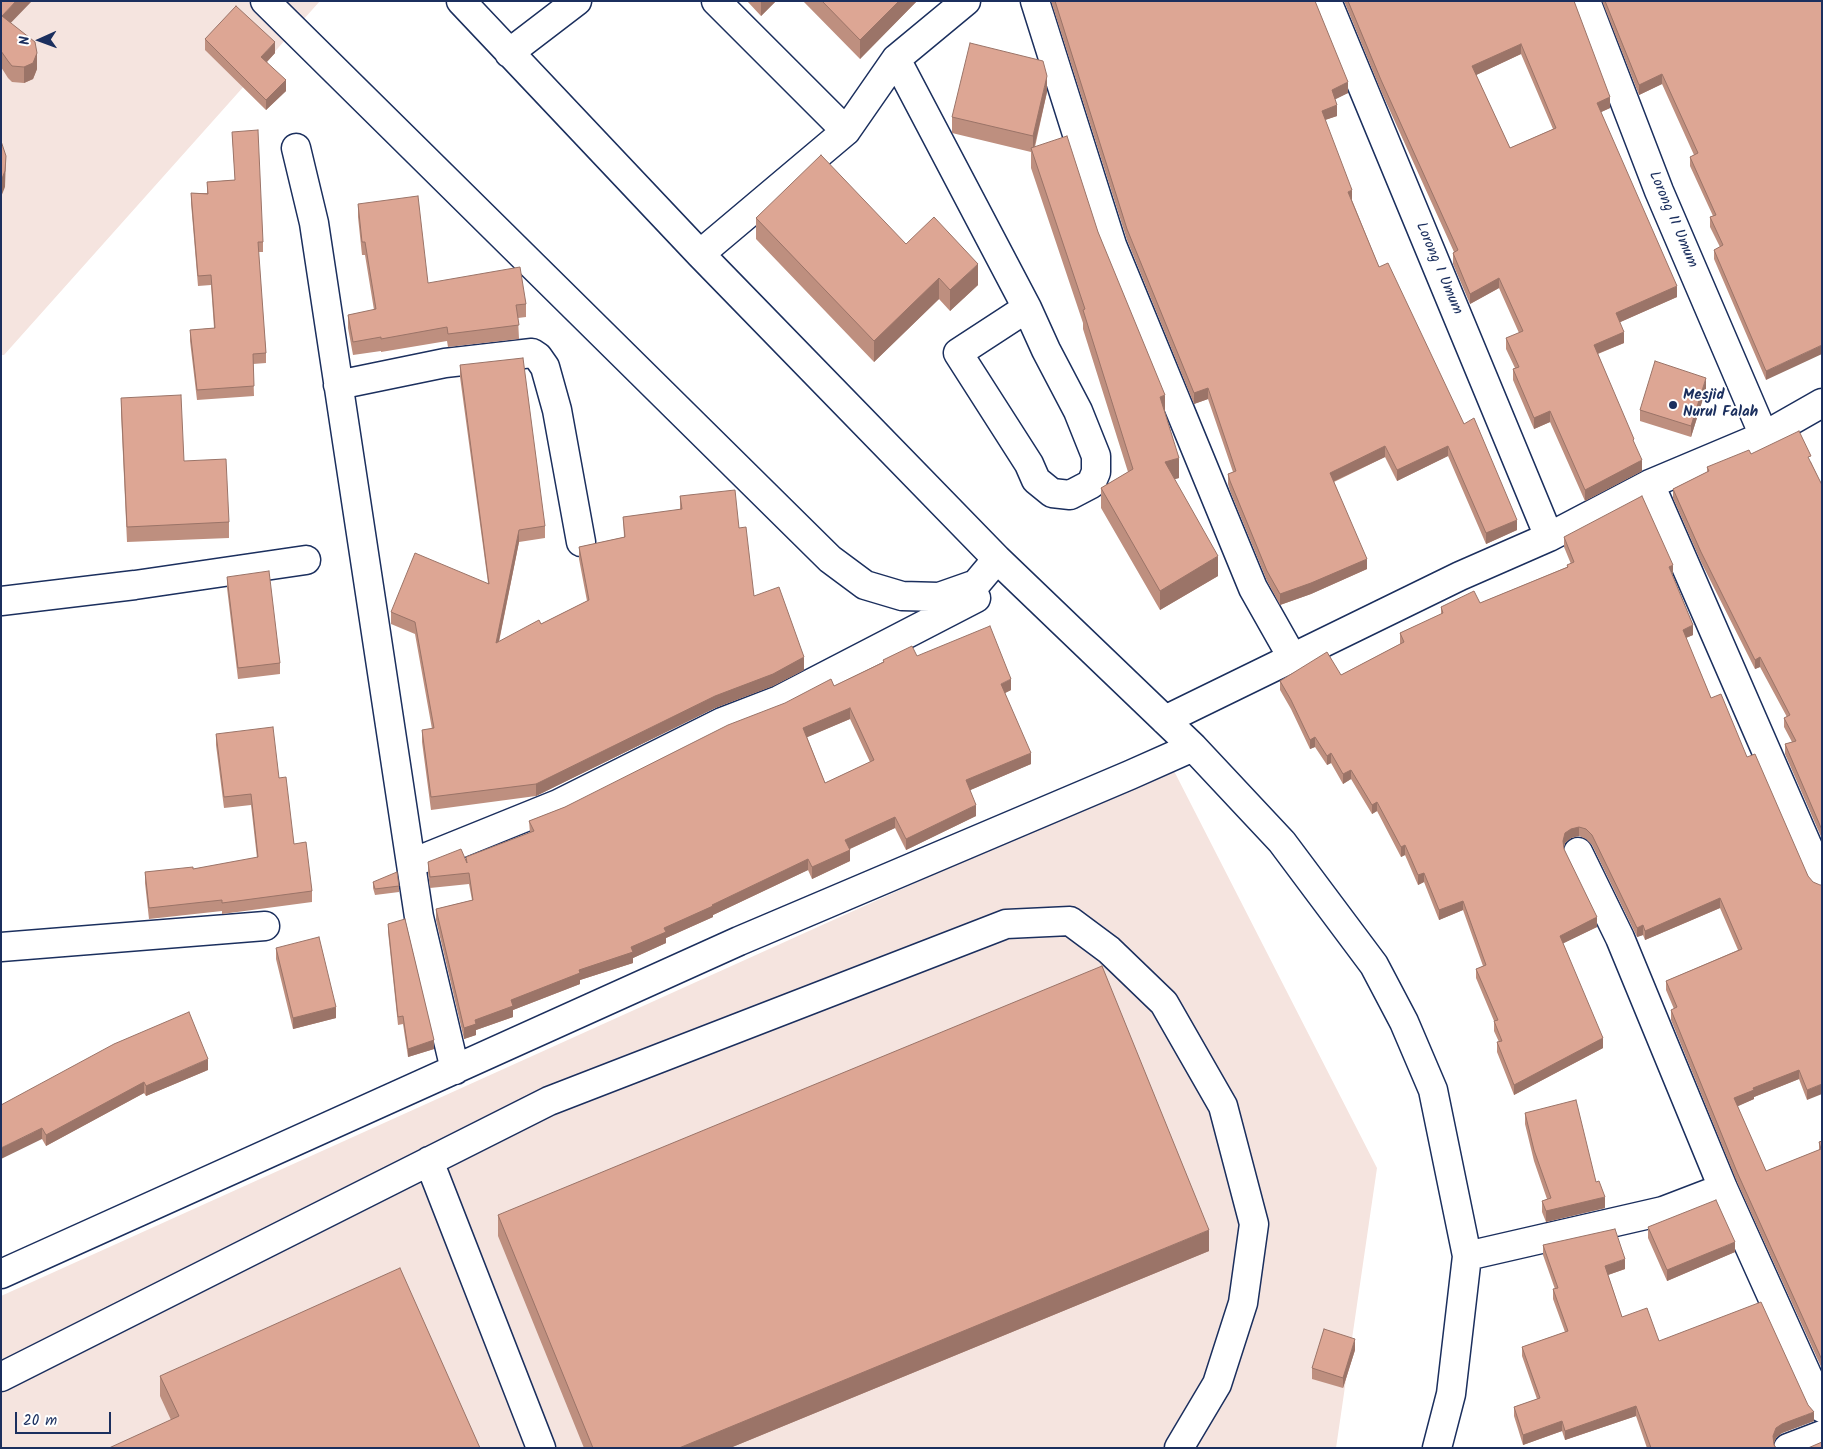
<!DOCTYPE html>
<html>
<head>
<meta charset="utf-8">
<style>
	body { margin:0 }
	#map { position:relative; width:1823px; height:1449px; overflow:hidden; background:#fff; font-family:Kalam,sans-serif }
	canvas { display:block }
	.frame { position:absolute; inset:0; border:2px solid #1b2f5e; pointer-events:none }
	.north { position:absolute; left:15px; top:15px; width:50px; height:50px; -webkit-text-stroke:4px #fff; paint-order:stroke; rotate:268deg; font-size:14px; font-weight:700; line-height:20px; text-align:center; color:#1b2f5e }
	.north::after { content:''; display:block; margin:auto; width:18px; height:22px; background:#1b2f5e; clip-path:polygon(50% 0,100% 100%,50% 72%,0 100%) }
	.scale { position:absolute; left:15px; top:1412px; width:96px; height:22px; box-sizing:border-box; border:2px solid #1b2f5e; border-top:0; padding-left:6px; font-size:15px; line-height:18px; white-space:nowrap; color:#1b2f5e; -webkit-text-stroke:4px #fff; paint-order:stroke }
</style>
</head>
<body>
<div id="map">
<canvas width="1823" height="1449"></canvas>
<div class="frame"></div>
<div class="north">N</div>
<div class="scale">20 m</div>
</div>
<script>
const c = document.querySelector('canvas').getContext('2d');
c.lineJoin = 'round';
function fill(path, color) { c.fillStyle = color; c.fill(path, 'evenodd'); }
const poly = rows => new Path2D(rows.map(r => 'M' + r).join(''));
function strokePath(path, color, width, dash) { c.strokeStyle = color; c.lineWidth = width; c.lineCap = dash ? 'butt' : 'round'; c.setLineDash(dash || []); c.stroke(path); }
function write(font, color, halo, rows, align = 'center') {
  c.font = font + ' Kalam,sans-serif'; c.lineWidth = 4; c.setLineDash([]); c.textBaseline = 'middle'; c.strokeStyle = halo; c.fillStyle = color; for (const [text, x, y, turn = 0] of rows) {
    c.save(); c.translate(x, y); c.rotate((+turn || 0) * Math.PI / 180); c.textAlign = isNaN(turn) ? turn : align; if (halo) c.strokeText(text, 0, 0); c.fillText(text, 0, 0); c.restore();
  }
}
const built = poly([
	[1,1,320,1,4,355,1,355],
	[1172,767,1377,1168,1336,1448,1,1448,1,1296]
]);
const minor = poly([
	[265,1,830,559,865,585,902,596,939,597,976,584,997,559],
	[461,1,700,254,997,559,1193,747,1282,842,1374,965,1404,1022,1433,1090,1467,1256,1451,1394,1437,1448],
	[716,1,846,131],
	[1035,1,1112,245,1253,588,1292,657],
	[1327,1,1549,537],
	[1586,1,1659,191,1764,436],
	[509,53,577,1],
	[896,59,1027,308,1046,350,1078,411,1096,456,1096,472,1091,484,1070,495,1052,493,1036,480,1029,464,958,353,1027,308],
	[296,148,314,223,419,917,455,1070],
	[700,254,846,131,896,59,966,1],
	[338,385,445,363,532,353,538,357,545,367,557,410,581,542],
	[1650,484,1822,879],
	[1,601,135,585,306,560],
	[1165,720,1460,576,1549,537,1650,484,1764,436,1822,403],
	[1578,852,1620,938,1723,1188,1822,1408],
	[412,863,558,804,722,722,779,700,976,598],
	[1,947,265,926],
	[429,1161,541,1448],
	[1467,1256,1663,1211,1723,1188],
	[1,1274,739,941,1130,775,1193,747],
	[1,1377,549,1101,1006,924,1070,921,1109,950,1164,1003,1223,1106,1254,1224,1243,1303,1217,1384,1179,1448],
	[1788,1448,1822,1435]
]);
const wall = poly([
	[1,1,11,23,37,69,33,79,24,83,12,82,8,78,1,67],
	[747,1,776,1,761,16],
	[803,1,917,1,860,59],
	[1051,1,1315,1,1348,93,1335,99,1337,116,1325,120,1352,200,1379,267,1464,424,1517,530,1486,544,1448,456,1397,481,1385,457,1334,482,1367,569,1311,594,1280,605,1267,581,1230,491,1228,484,1228,474,1233,472,1208,399,1194,404,1127,240],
	[1344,1,1574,1,1610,108,1601,112,1677,297,1620,322,1624,343,1598,354,1634,444,1642,471,1585,501,1550,422,1534,429,1513,380,1513,369,1515,368,1506,349,1506,338,1519,333,1499,288,1470,304,1453,264,1453,253,1454,252,1381,91],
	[1521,54,1553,129,1510,148,1476,75],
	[1602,1,1822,1,1766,380,1714,259,1714,250,1720,247,1710,227,1710,217,1713,216,1690,166,1690,157,1694,155,1662,84,1639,95],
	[205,39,275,53,267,62,286,91,266,110,205,50],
	[1047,92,1035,147,1098,232,1165,412,1179,478,1174,479,1218,576,1160,610,1101,508,1101,488,1128,472,1083,329,1083,323,1031,168,1031,152,952,133,952,117],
	[232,132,263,242,263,252,258,252,266,353,266,363,253,364,254,396,197,400,190,341,190,330,214,328,211,285,198,286,191,203,191,193,207,193,207,182,235,180],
	[358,204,428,283,526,304,526,317,518,318,519,339,448,347,447,341,381,352,381,351,353,355,348,328,348,315,374,310,365,255,362,255,358,217],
	[756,218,906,244,978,285,950,311,939,299,874,362,756,239],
	[460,365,545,526,545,538,519,542,499,642,541,624,587,601,579,559,579,547,624,537,623,517,680,510,680,496,739,528,754,596,804,670,773,686,715,708,536,796,431,810,422,742,422,730,432,729,415,634,391,624,391,612,488,583,460,377],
	[1706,389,1691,437,1640,421,1640,410],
	[121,398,184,461,229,522,229,538,127,542,121,413],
	[1751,454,1811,462,1822,486,1822,839,1785,754,1785,744,1792,742,1784,727,1784,718,1787,717,1760,667,1755,669,1701,562,1673,498,1673,489,1707,472,1707,467],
	[1564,537,1672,575,1693,635,1686,638,1711,698,1747,757,1808,876,1807,1100,1799,1079,1754,1097,1754,1099,1737,1106,1766,1171,1819,1150,1819,1142,1822,1141,1822,1369,1737,1182,1671,1020,1671,1010,1674,1009,1666,990,1666,981,1738,950,1720,908,1645,940,1643,935,1637,937,1592,845,1586,839,1579,836,1571,838,1565,843,1564,847,1564,849,1597,927,1563,943,1603,1048,1514,1095,1497,1052,1497,1042,1499,1042,1494,1031,1494,1021,1476,978,1476,969,1483,966,1463,910,1439,920,1424,882,1418,885,1405,855,1401,857,1377,811,1372,814,1351,779,1343,784,1331,763,1327,765,1315,747,1310,749,1291,709,1280,690,1280,681,1341,675,1400,644,1400,633,1441,614,1441,607,1480,603,1567,567,1567,565,1571,564,1564,547],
	[227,577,280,663,280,674,238,679,227,588],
	[917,656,1011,690,1005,693,1031,764,970,790,976,816,906,850,895,828,850,849,850,861,812,879,808,870,713,915,713,917,666,938,666,943,633,958,633,963,580,980,580,984,513,1010,513,1017,476,1030,476,1035,464,1039,436,920,436,909,472,900,469,884,430,888,428,873,428,862,466,860,466,857,530,833,529,821,565,807,834,686,883,662,883,660],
	[850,719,870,762,825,783,807,737],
	[216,734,279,778,294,844,312,891,312,902,222,914,222,911,149,919,145,883,145,872,193,869,257,858,251,805,224,808,216,745],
	[373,882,399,886,399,892,375,895,373,888],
	[388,924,434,1049,408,1057,403,1024,398,1025,388,932],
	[276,948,336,1018,293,1029,276,959],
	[208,1070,146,1096,144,1093,46,1146,42,1139,1,1105],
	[1525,1113,1596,1182,1605,1208,1546,1222,1542,1212,1542,1201,1547,1199,1534,1161,1525,1124],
	[498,1215,1209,1251,730,1448,584,1448,498,1236],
	[1648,1227,1735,1252,1667,1281,1648,1238],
	[1543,1245,1625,1269,1608,1275,1622,1317,1659,1341,1814,1421,1782,1433,1776,1438,1774,1443,1776,1448,1647,1448,1636,1416,1565,1440,1562,1431,1523,1445,1514,1416,1514,1407,1537,1399,1522,1356,1522,1347,1565,1332,1553,1299,1553,1289,1555,1289,1543,1255],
	[1355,1350,1343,1388,1312,1379,1312,1368],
	[160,1376,480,1448,171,1420,160,1396]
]);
const shadedWall = poly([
	[16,1,32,1,2,32,2,16],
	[761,1,776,1,761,16],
	[899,1,917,1,860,59,860,40],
	[275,42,275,53,261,68,261,57],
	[1521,44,1521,54,1472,77,1472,66],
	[37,53,37,69,33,79,24,83,24,67],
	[1662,74,1662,84,1639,95,1639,85],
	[1047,76,1047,92,1033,152,1033,136],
	[286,80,286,91,266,110,266,100],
	[1348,82,1348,93,1332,101,1332,90],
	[1610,97,1610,108,1597,114,1597,103],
	[1337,105,1337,116,1322,121,1322,111],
	[6,156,5,187,1,197,1,181],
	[1352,190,1352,201,1348,192],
	[978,264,978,285,950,311,950,290],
	[939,278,939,299,874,362,874,341],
	[1499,278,1499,288,1470,304,1470,294],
	[1677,286,1677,297,1616,324,1616,313],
	[1624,332,1624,343,1594,355,1594,345],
	[1822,345,1822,354,1766,380,1766,371],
	[1706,378,1706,389,1691,437,1691,426],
	[1208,388,1208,399,1194,404,1194,393],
	[1165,395,1165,415,1160,397],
	[1550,411,1550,422,1534,429,1534,418],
	[1385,446,1385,457,1330,483,1330,473],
	[1448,446,1448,456,1397,481,1397,470],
	[1179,458,1179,478,1165,482,1165,462],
	[1642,460,1642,471,1585,501,1585,490],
	[1517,520,1517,530,1486,544,1486,533],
	[519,530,519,542,496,655,496,643],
	[1218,556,1218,576,1160,610,1160,591],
	[1367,559,1367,569,1311,594,1280,605,1280,594],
	[1673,565,1673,575,1669,567],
	[1693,625,1693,635,1683,639,1683,630],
	[804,657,804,670,773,686,715,708,536,796,536,784,715,696],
	[1760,657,1760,667,1755,669,1755,660],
	[1011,679,1011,690,1001,695,1001,684],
	[850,708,850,719,803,739,803,728],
	[1315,737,1315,747,1310,749,1310,740],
	[1031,753,1031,764,966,792,966,780],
	[1331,753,1331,763,1327,765,1327,756],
	[1351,770,1351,779,1343,784,1343,774],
	[1377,802,1377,811,1372,814,1372,805],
	[976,805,976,816,906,850,906,839],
	[895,817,895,828,845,851,845,840],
	[1579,827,1579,836,1571,838,1565,843,1563,850,1563,841,1565,833,1571,829],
	[1405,845,1405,855,1401,857,1401,847],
	[850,850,850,861,812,879,812,867],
	[808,859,808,870,713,915,713,917,666,938,666,943,633,958,633,963,580,980,580,984,513,1010,513,1017,476,1030,476,1035,464,1039,464,1028,475,1020,511,1000,631,947,664,928],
	[1424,873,1424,882,1418,885,1418,875],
	[1720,898,1720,908,1645,940,1645,931],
	[1463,901,1463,910,1439,920,1439,910],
	[1597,917,1597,927,1560,945,1560,936],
	[1643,925,1643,935,1637,937,1637,928],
	[336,1007,336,1018,293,1029,293,1018],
	[1603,1038,1603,1048,1514,1095,1514,1085],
	[434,1040,434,1049,408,1057,408,1049],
	[208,1059,208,1070,146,1096,146,1086],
	[1799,1070,1799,1079,1754,1097,1754,1099,1734,1108,1734,1098,1753,1088],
	[144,1082,144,1093,46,1146,46,1135],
	[1822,1084,1822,1094,1807,1100,1807,1090],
	[42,1128,42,1139,1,1159,1,1148],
	[1605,1197,1605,1208,1546,1222,1546,1211],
	[1209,1230,1209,1251,730,1448,679,1448],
	[1735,1242,1735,1252,1667,1281,1667,1270],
	[1625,1259,1625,1269,1605,1276,1605,1266],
	[1355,1339,1355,1350,1343,1388,1343,1378],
	[1636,1406,1636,1416,1565,1440,1565,1431],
	[1814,1412,1814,1421,1782,1433,1776,1438,1773,1445,1773,1436,1776,1428,1782,1424],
	[1562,1421,1562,1431,1523,1445,1523,1435]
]);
const building = poly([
	[1,1,16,1,2,16,35,42,37,53,33,63,24,67,12,66,8,61,1,51,1,1],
	[822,1,899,1,860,40,822,1],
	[1055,1,1315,1,1348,82,1332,90,1337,105,1322,111,1352,190,1348,192,1379,267,1388,263,1464,424,1474,418,1517,520,1486,533,1448,446,1397,470,1385,446,1330,473,1367,559,1311,583,1280,594,1267,571,1230,481,1228,474,1236,471,1208,388,1194,393,1127,229,1055,1],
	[1348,1,1574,1,1610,97,1597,103,1677,286,1616,313,1624,332,1594,345,1634,439,1633,440,1642,460,1585,490,1550,411,1534,418,1513,369,1519,367,1506,338,1523,331,1499,278,1470,294,1453,253,1458,250,1381,80,1348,1],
	[1521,44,1556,128,1510,148,1472,66,1521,44],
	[1605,1,1822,1,1822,345,1766,371,1714,250,1723,245,1710,217,1716,215,1690,157,1698,153,1662,74,1639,85,1605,1],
	[236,6,275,42,261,57,286,80,266,100,205,39,236,6],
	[970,43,1043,61,1047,76,1033,136,952,117,970,43],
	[258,130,263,242,258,242,266,353,253,354,254,386,197,390,190,330,215,328,211,275,198,276,191,193,208,194,207,182,235,180,232,132,258,130],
	[1067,136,1098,232,1165,395,1160,397,1179,458,1165,462,1218,556,1160,591,1101,488,1133,469,1083,310,1085,309,1031,148,1067,136],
	[1,141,6,156,5,171,1,181,1,141],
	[821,155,906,244,934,217,978,264,950,290,939,278,874,341,756,218,821,155],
	[418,196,428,283,520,267,526,304,516,305,519,325,448,334,447,327,381,339,381,337,353,342,348,315,376,309,365,242,362,242,358,204,418,196],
	[523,358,545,526,519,530,496,643,539,620,541,624,589,600,579,547,625,537,623,517,682,509,680,496,735,490,739,528,746,527,754,596,779,587,804,657,773,674,715,696,536,784,431,797,422,730,434,728,415,622,391,612,415,553,489,584,460,365,523,358],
	[1655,361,1706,378,1691,426,1640,410,1655,361],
	[181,395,184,461,226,459,229,522,127,527,121,398,181,395],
	[1799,431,1811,456,1808,457,1822,485,1822,830,1785,744,1796,741,1784,718,1790,715,1760,657,1755,660,1701,552,1673,489,1709,471,1707,467,1749,450,1751,454,1799,431],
	[1642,496,1673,565,1669,567,1693,625,1683,630,1711,698,1721,694,1747,757,1755,754,1808,876,1813,882,1820,885,1822,885,1822,1084,1807,1090,1799,1070,1753,1088,1754,1090,1734,1098,1766,1171,1821,1149,1819,1142,1822,1141,1822,1360,1737,1172,1671,1010,1677,1007,1666,981,1742,949,1720,898,1645,931,1643,925,1637,928,1592,835,1586,829,1579,827,1571,829,1565,833,1563,841,1564,849,1597,917,1560,936,1603,1038,1514,1085,1497,1042,1502,1041,1494,1021,1498,1020,1476,969,1486,965,1463,901,1439,910,1424,873,1418,875,1405,845,1401,847,1377,802,1372,805,1351,770,1343,774,1331,753,1327,756,1315,737,1310,740,1291,700,1280,681,1327,652,1341,675,1404,642,1400,633,1443,613,1441,607,1474,591,1480,603,1568,567,1567,565,1574,562,1564,537,1642,496],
	[269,571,280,663,238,668,227,577,269,571],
	[990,626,1011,679,1001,684,1031,753,966,780,976,805,906,839,895,817,845,840,850,850,812,867,808,859,712,905,713,906,664,928,666,932,631,947,633,952,579,970,580,973,511,1000,513,1006,475,1020,476,1024,464,1028,436,909,473,900,469,873,430,877,428,862,461,849,467,863,466,857,534,831,529,821,565,807,728,725,785,703,831,679,834,686,884,662,883,660,912,646,917,656,990,626],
	[850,708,874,760,825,783,803,728,850,708],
	[273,727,279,778,286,777,294,844,306,842,312,891,222,903,222,900,149,908,145,872,193,867,193,869,258,857,251,794,224,797,216,734,273,727],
	[397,872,399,886,375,889,373,882,397,872],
	[405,919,434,1040,408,1049,403,1016,398,1017,388,924,405,919],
	[319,937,336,1007,293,1018,276,948,319,937],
	[1102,966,1209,1230,679,1448,593,1448,498,1215,1102,966],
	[189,1012,208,1059,146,1086,144,1082,46,1135,42,1128,1,1148,1,1105,114,1044,189,1012],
	[1576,1100,1596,1182,1599,1181,1605,1197,1546,1211,1542,1201,1551,1198,1534,1150,1525,1113,1576,1100],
	[1716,1200,1735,1242,1667,1270,1648,1227,1716,1200],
	[1615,1229,1625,1259,1605,1266,1622,1317,1647,1308,1659,1341,1761,1302,1808,1405,1814,1412,1782,1424,1776,1428,1773,1436,1774,1445,1776,1448,1651,1448,1636,1406,1565,1431,1562,1421,1523,1435,1514,1407,1540,1398,1522,1347,1568,1331,1553,1289,1558,1288,1543,1245,1615,1229],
	[400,1268,480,1448,109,1448,179,1416,160,1376,400,1268],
	[1324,1329,1355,1339,1343,1378,1312,1368,1324,1329],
	[1822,1442,1822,1448,1808,1448,1822,1442]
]);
const markers = [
	[1673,405,5,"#1b2f5e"]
];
const streetNames = [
	["Lorong II Umum",1672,220,67],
	["Lorong I Umum",1438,269,67]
];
const poiNames = [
	["Mesjid",1683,396],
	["Nurul Falah",1683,413]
];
fill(built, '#f5e4df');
strokePath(minor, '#1b2f5e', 31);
strokePath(minor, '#fff', 28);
fill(wall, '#be8f7f');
fill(shadedWall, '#9b7468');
fill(building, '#dda694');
strokePath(building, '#9b7468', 1);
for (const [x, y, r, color] of markers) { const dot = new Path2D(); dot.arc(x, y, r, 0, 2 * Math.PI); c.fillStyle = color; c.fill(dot); strokePath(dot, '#fff', 2); }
write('15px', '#1b2f5e', '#fff', streetNames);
write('bold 15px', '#1b2f5e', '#fff', poiNames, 'left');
</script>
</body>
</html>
